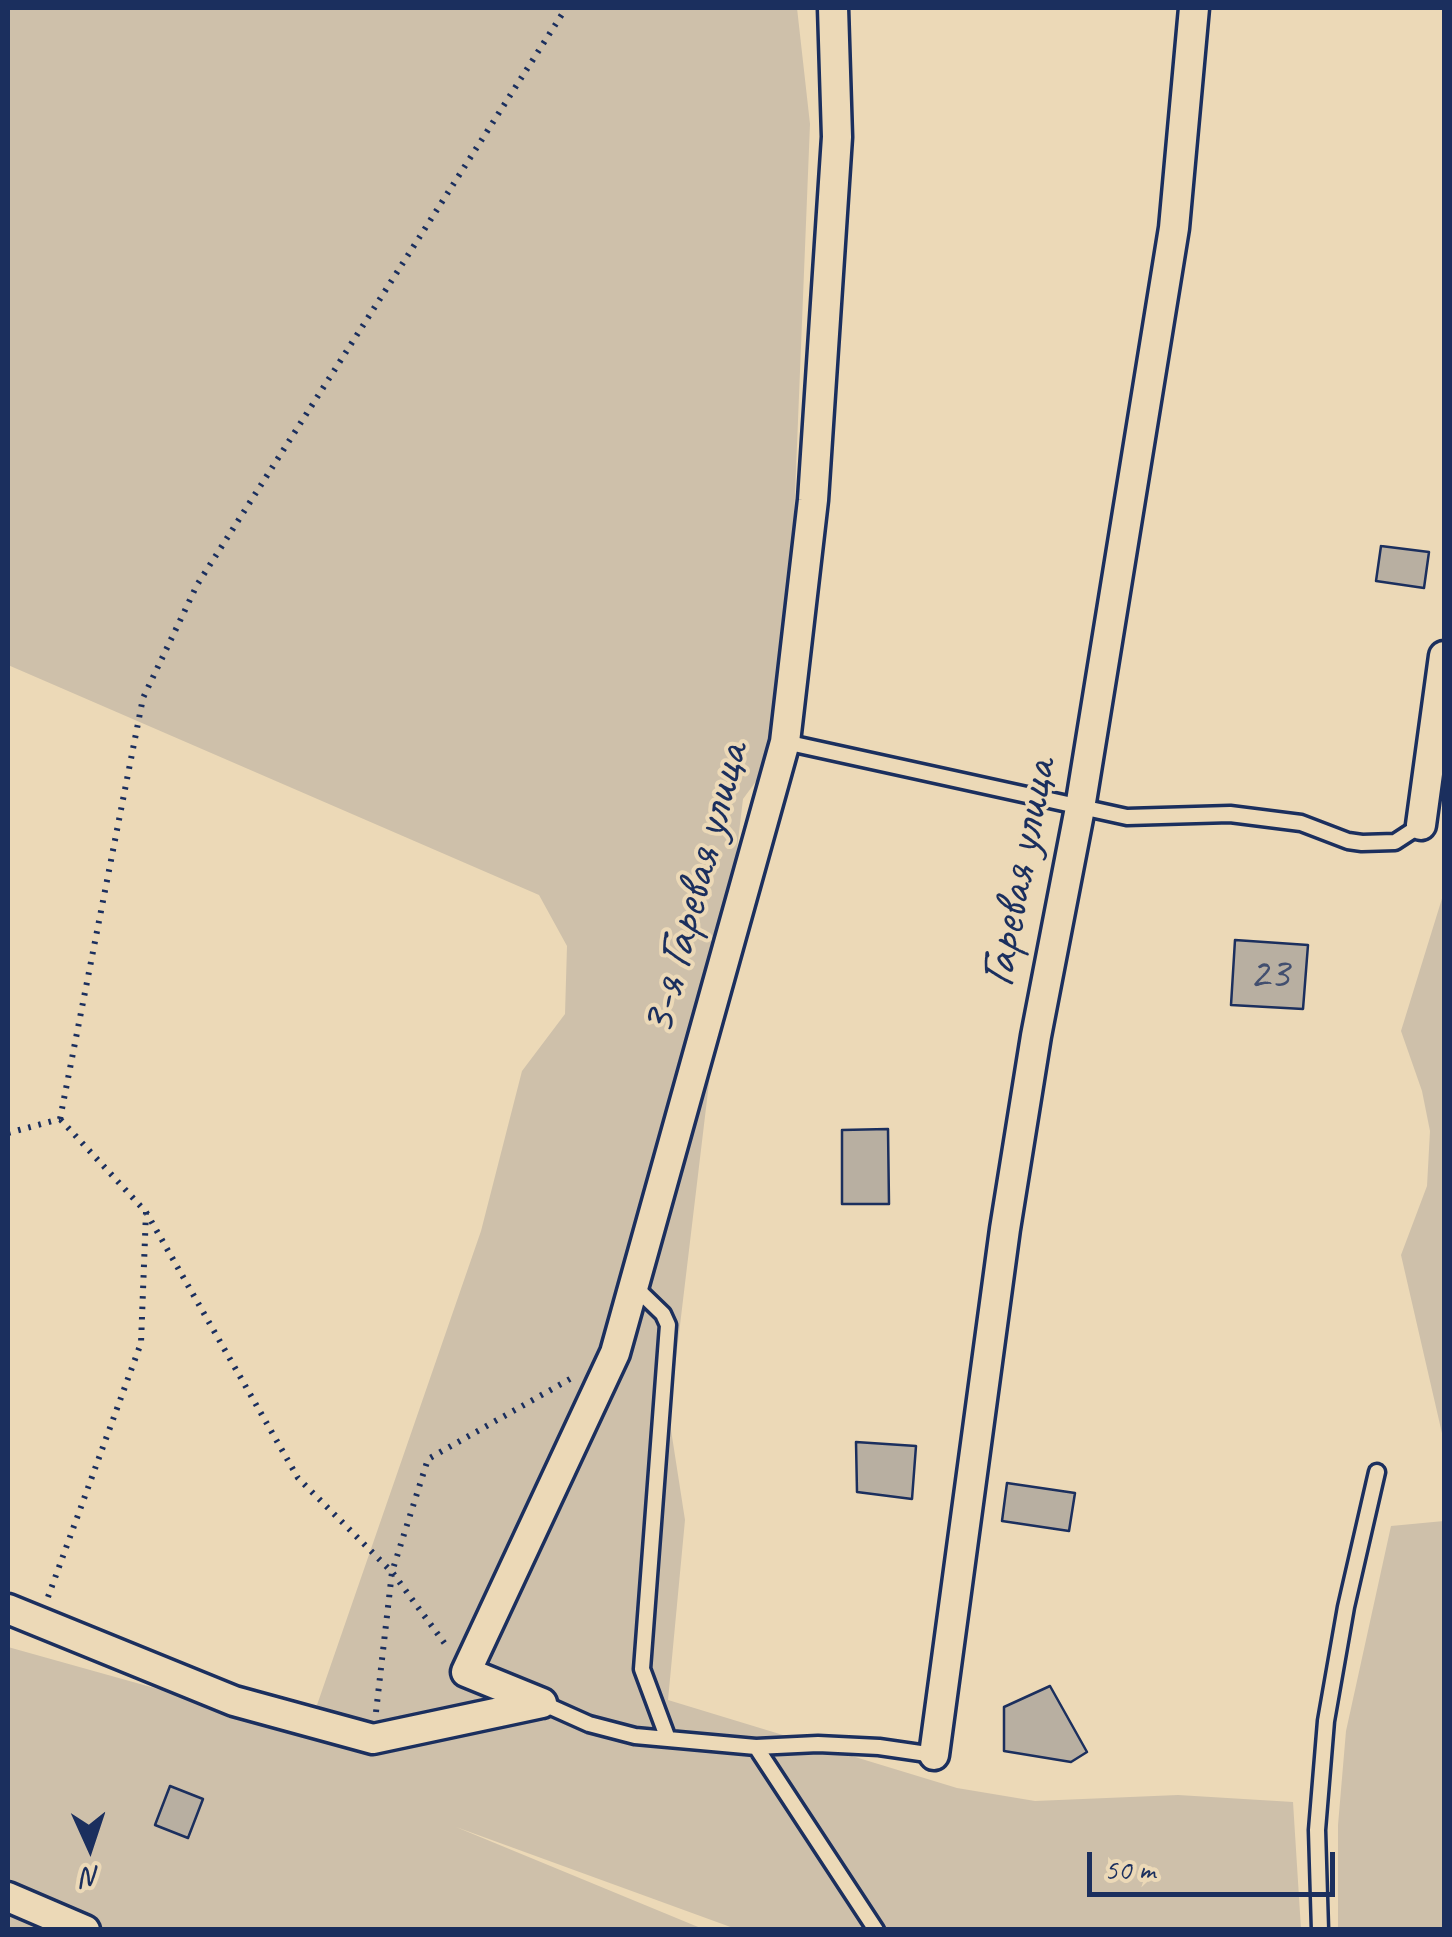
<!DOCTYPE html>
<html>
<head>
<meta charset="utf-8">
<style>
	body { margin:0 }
	#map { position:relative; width:1452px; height:1937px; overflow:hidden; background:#ecd9b7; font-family:Caveat,sans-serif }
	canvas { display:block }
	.frame { position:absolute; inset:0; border:10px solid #1b2f5e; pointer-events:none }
	.north { position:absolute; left:40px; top:1797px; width:100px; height:100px; -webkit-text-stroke:8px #ecd9b7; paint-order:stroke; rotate:177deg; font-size:28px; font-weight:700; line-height:40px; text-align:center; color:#1b2f5e }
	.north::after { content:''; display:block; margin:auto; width:35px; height:45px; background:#1b2f5e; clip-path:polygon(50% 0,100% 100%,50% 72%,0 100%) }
	.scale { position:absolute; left:1087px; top:1852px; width:248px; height:45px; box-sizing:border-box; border:5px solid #1b2f5e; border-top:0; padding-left:12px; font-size:30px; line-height:35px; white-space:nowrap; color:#1b2f5e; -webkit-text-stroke:8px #ecd9b7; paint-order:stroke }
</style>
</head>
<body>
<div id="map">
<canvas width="1452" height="1937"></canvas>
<div class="frame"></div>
<div class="north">N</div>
<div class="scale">50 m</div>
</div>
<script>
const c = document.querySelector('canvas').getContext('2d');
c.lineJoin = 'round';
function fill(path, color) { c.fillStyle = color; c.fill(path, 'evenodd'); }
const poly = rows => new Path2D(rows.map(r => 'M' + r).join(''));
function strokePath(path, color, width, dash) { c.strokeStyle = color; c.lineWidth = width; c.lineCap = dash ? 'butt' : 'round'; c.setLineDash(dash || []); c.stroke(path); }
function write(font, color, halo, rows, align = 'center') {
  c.font = font + ' Caveat,sans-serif'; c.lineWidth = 8; c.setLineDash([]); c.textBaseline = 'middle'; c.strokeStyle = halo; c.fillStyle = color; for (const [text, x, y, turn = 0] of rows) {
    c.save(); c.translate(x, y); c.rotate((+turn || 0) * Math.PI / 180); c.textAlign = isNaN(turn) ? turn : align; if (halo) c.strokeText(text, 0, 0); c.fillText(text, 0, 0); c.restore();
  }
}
const green = poly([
	[8,8,797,8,810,124,785,742,743,799,669,1417,685,1520,668,1700,957,1788,1035,1801,1178,1795,1293,1802,1301,1929,736,1929,456,1827,703,1929,8,1929,8,1647,308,1731,481,1231,522,1071,565,1014,567,946,539,895,8,665],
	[1444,892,1444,1442,1401,1255,1427,1186,1430,1131,1422,1091,1401,1031],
	[1444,1521,1444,1929,1338,1929,1338,1825,1346,1731,1391,1526]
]);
const building = poly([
	[1381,546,1429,552,1424,588,1376,581,1381,546],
	[1235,940,1308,945,1303,1009,1231,1005,1235,940],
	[888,1129,889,1204,842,1204,842,1130,888,1129],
	[856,1442,916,1446,912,1499,857,1492,856,1442],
	[1007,1483,1075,1493,1069,1531,1002,1521,1007,1483],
	[1050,1686,1087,1752,1071,1762,1004,1751,1004,1707,1050,1686],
	[170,1786,203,1799,188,1838,155,1825,170,1786]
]);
const path = poly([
	[60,1119,143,698,197,585,566,8],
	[8,1133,60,1119],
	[146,1212,298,1478,392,1572,448,1648],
	[48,1597,141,1343,146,1212,60,1119],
	[376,1712,392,1572,428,1459,570,1379]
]);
const service = poly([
	[785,742,1127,817,1230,814,1301,823,1348,841,1362,843,1395,842,1421,825],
	[634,1286,663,1314,668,1325,642,1669,668,1739],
	[542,1703,589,1724,635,1736,756,1747,818,1744,879,1747,934,1755],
	[756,1747,876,1930],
	[1320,1930,1317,1830,1326,1721,1346,1607,1377,1472]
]);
const minor = poly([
	[1421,825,1444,656],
	[8,1609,234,1701,373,1739,542,1703],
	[542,1703,466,1672,615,1353,785,742,813,500,837,137,833,8],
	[934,1755,1005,1229,1036,1036,1080,808,1174,228,1194,8],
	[8,1897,85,1930]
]);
const numberNames = [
	["23",1269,975]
];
const streetNames = [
	["Гаревая улица",1020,873,-79],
	["3-я Гаревая улица",696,889,-75]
];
fill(green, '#cec0aa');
fill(building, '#b8afa1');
strokePath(building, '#1b2f5e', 2.5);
strokePath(service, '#1b2f5e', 21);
strokePath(minor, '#1b2f5e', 35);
strokePath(path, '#1b2f5e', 6, [2.5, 8]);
strokePath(service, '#ecd9b7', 14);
strokePath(minor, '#ecd9b7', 28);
write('45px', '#424f6f', null, numberNames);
write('50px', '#1b2f5e', '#ecd9b7', streetNames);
</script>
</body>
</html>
